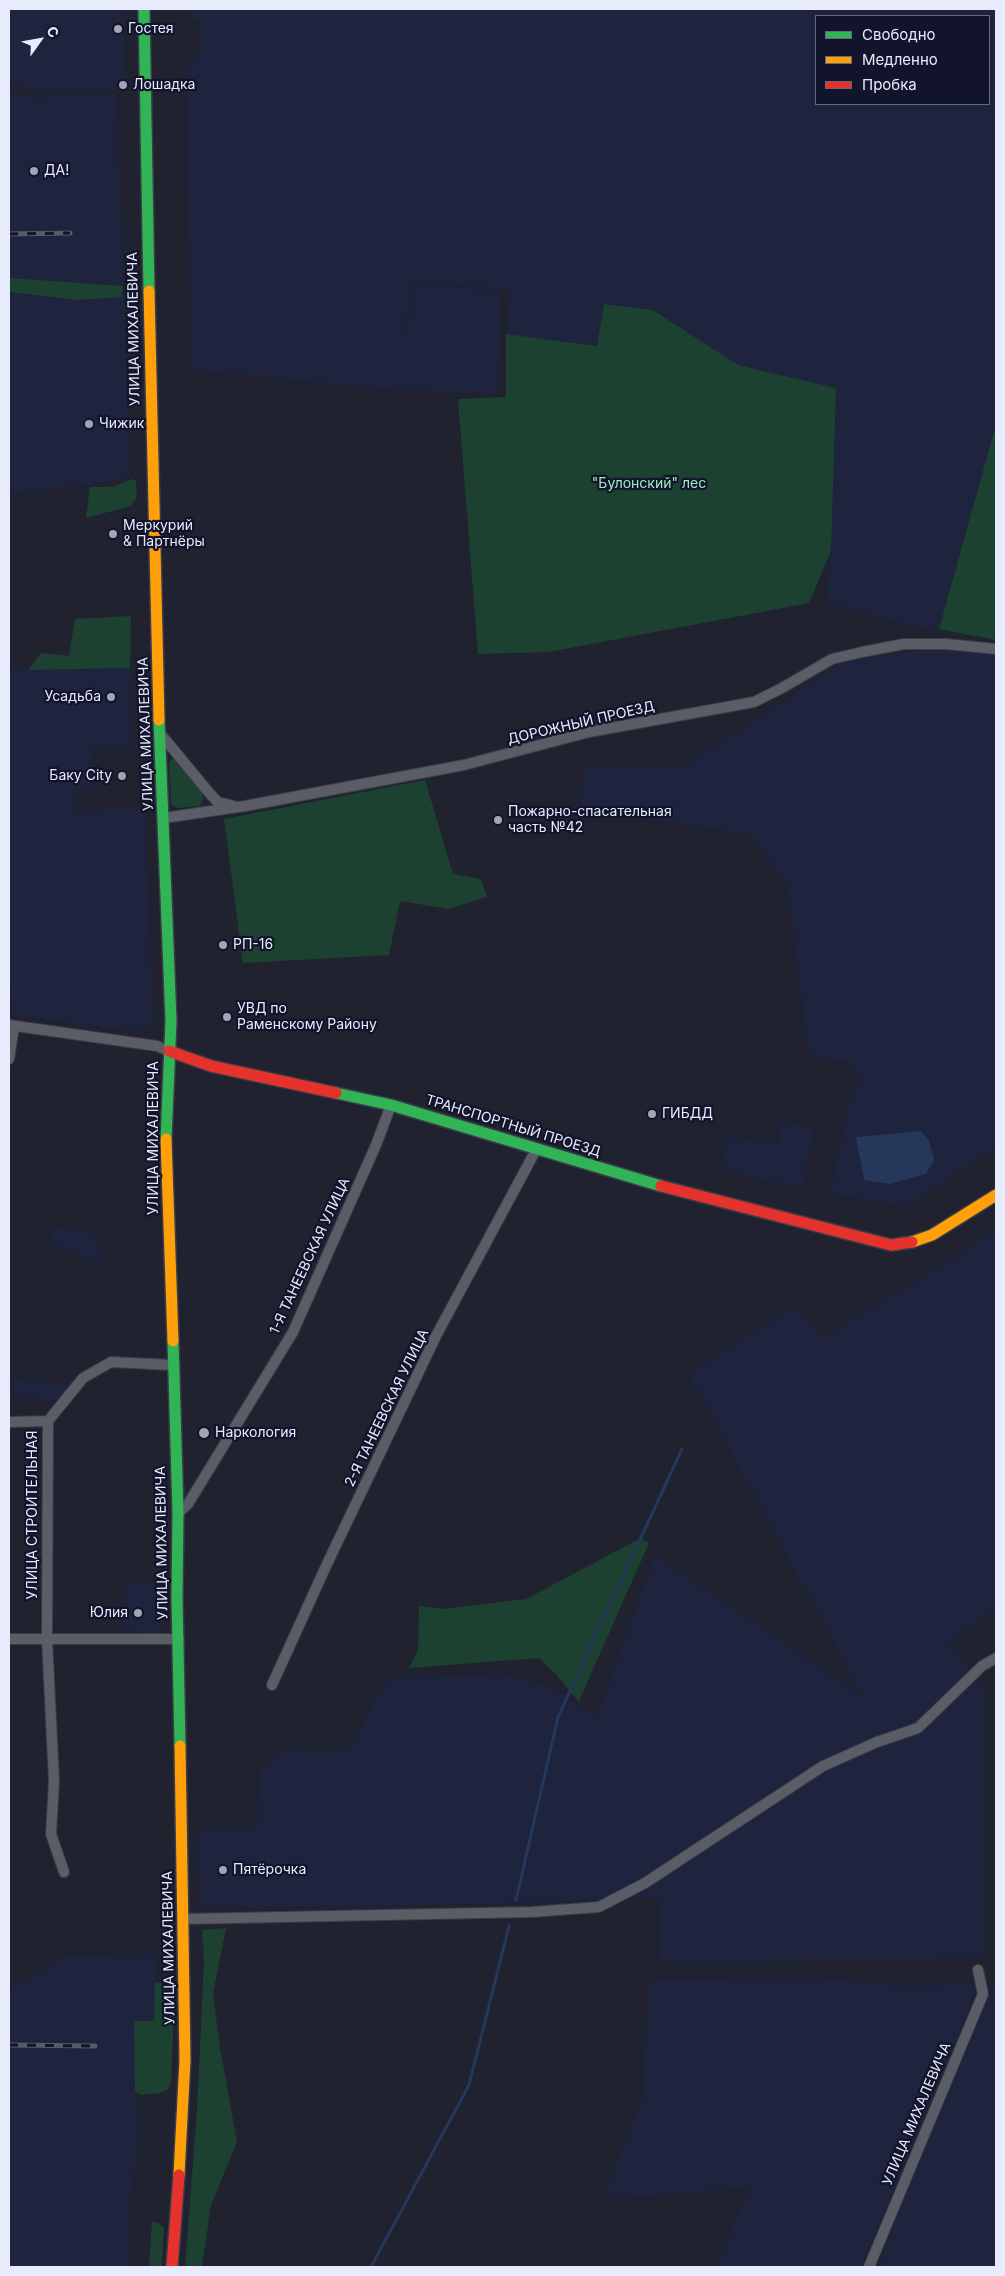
<!DOCTYPE html>
<html>
<head>
<meta charset="utf-8">
<style>
	body { margin:0 }
	#map { position:relative; width:1005px; height:2276px; overflow:hidden; background:#20222f; font-family:Inter,sans-serif }
	canvas { display:block }
	.frame { position:absolute; inset:0; border:10px solid #e7ebfb; pointer-events:none }
	.legend { position:absolute; left:815px; top:15px; width:175px; height:90px; box-sizing:border-box; background:#11142a; border:1px solid #676a7e; margin:0; padding:6px 9px; list-style:none; font-size:15px; color:#e7ebfb }
	.legend li { display:flex; align-items:center; gap:10px; height:25px }
	.legend b { width:25px; border:1px solid #676a7e }
	.north { position:absolute; left:15px; top:15px; width:50px; height:50px; -webkit-text-stroke:4px #11142a; paint-order:stroke; rotate:58deg; font-size:14px; font-weight:700; line-height:20px; text-align:center; color:#e7ebfb }
	.north::after { content:''; display:block; margin:auto; width:18px; height:22px; background:#e7ebfb; clip-path:polygon(50% 0,100% 100%,50% 72%,0 100%) }
</style>
</head>
<body>
<div id="map">
<canvas width="1005" height="2276"></canvas>
<div class="frame"></div>
<ul class="legend">
<li><b style="height:6px;background:#30b455"></b>Свободно</li>
<li><b style="height:6px;background:#ff9f0a"></b>Медленно</li>
<li><b style="height:6px;background:#e5322d"></b>Пробка</li>
</ul>
<div class="north">С</div>
</div>
<script>
const c = document.querySelector('canvas').getContext('2d');
c.lineJoin = 'round';
function fill(path, color) { c.fillStyle = color; c.fill(path, 'evenodd'); }
const poly = rows => new Path2D(rows.map(r => 'M' + r).join(''));
function strokePath(path, color, width, dash) { c.strokeStyle = color; c.lineWidth = width; c.lineCap = dash ? 'butt' : 'round'; c.setLineDash(dash || []); c.stroke(path); }
function write(font, color, halo, rows, align = 'center') {
  c.font = font + ' Inter,sans-serif'; c.lineWidth = 4.5; c.setLineDash([]); c.textBaseline = 'middle'; c.strokeStyle = halo; c.fillStyle = color; for (const [text, x, y, turn = 0] of rows) {
    c.save(); c.translate(x, y); c.rotate((+turn || 0) * Math.PI / 180); c.textAlign = isNaN(turn) ? turn : align; if (halo) c.strokeText(text, 0, 0); c.fillText(text, 0, 0); c.restore();
  }
}
const built = poly([
	[9,9,124,9,125,72,117,89,37,91,9,82],
	[192,9,996,9,996,424,939,629,926,630,828,603,836,388,737,365,653,310,604,304,597,346,506,334,510,289,408,281,407,354,410,283,501,291,498,393,406,391,191,370,186,59,201,59,201,20,192,20],
	[816,16,989,16,989,104,816,104],
	[9,90,35,97,117,94,130,477,95,484,9,494],
	[941,647,996,655,996,1147,906,1207,830,1194,850,1100,856,1097,858,1073,849,1062,809,1056,787,886,750,834,581,810,584,768,681,768,844,661],
	[130,668,131,741,129,745,91,748,93,789,74,790,74,810,131,807,144,808,154,1021,140,1032,11,1015,9,962,9,669],
	[780,1121,814,1127,803,1188,728,1173,723,1159,727,1136,778,1144],
	[56,1227,98,1234,95,1245,107,1253,101,1266,50,1241],
	[996,1228,996,1615,994,1610,949,1643,985,1687,985,1959,659,1963,661,1907,656,1898,494,1904,200,1908,197,1829,257,1828,259,1771,280,1750,348,1751,388,1678,505,1674,551,1687,597,1717,655,1555,862,1695,688,1373,794,1307,823,1338,964,1251],
	[14,1379,70,1385,61,1401,15,1398],
	[126,1584,164,1584,159,1635,124,1630],
	[156,1954,157,2023,137,2085,139,2144,129,2203,130,2267,9,2267,9,1991,66,1955],
	[996,1961,996,2267,879,2267,899,2209,994,1984],
	[821,1978,897,1985,974,1984,974,1997,861,2267,716,2267,748,2188,602,2200,642,2099,649,1979]
]);
const green = poly([
	[9,278,123,286,122,297,78,300,9,292],
	[604,304,653,310,738,365,836,388,831,551,809,603,549,652,478,654,458,399,506,397,506,334,597,346],
	[996,424,996,640,939,629],
	[132,479,136,481,137,496,131,506,86,518,90,487,113,487],
	[131,616,130,668,28,670,41,653,69,656,75,619],
	[174,758,203,793,203,800,200,806,177,808,171,804,169,762],
	[425,780,453,874,481,879,487,897,448,909,400,901,389,955,243,963,224,819],
	[641,1538,649,1543,579,1701,570,1692,557,1675,539,1658,409,1668,418,1650,419,1606,443,1609,526,1599],
	[226,1928,213,1993,219,2042,237,2142,211,2205,202,2267,185,2267,197,2109,204,1961,202,1930],
	[155,1982,175,1986,171,2083,167,2090,160,2093,142,2095,135,2092,134,2021,154,2021],
	[152,2222,159,2223,164,2228,162,2267,149,2267]
]);
const water = poly([
	[921,1131,929,1140,934,1160,926,1174,890,1184,864,1180,856,1137]
]);
const stream = poly([
	[516,1900,558,1717,682,1449],
	[371,2267,469,2085,509,1926]
]);
const street = poly([
	[159,732,211,795,218,802,234,806],
	[164,818,245,806,464,765,589,732,754,702,782,688,832,659,862,652,904,644,946,644,996,649],
	[9,1025,157,1046,169,1051],
	[9,1059,14,1026],
	[48,1421,47,1639,54,1781,51,1834,64,1872],
	[48,1421,83,1378,111,1362,173,1365],
	[9,1422,48,1421],
	[178,1513,188,1504,293,1332,376,1145,391,1105],
	[9,1639,179,1639],
	[272,1685,327,1564,436,1336,537,1148],
	[183,1919,532,1912,599,1907,645,1883,823,1766,877,1742,918,1728,982,1666,996,1658],
	[869,2267,983,1994,978,1970]
]);
const fast = poly([
	[144,9,149,291],
	[159,720,171,1021,166,1139],
	[336,1093,391,1105,661,1186],
	[173,1341,178,1513,177,1598,180,1746]
]);
const slow = poly([
	[149,291,159,720],
	[166,1139,173,1341],
	[912,1242,932,1235,996,1195],
	[179,2175,185,2060,180,1746]
]);
const jam = poly([
	[169,1051,211,1066,336,1093],
	[661,1186,891,1245,912,1242],
	[172,2267,179,2175]
]);
const rail = poly([
	[9,234,70,233],
	[9,2045,95,2046]
]);
const markers = [
	[118,29,5,"#a1a5b4"],
	[123,85,5,"#a1a5b4"],
	[34,171,5,"#a1a5b4"],
	[89,424,5,"#a1a5b4"],
	[113,534,5,"#a1a5b4"],
	[111,697,5,"#a1a5b4"],
	[122,776,5,"#a1a5b4"],
	[498,820,5,"#a1a5b4"],
	[223,945,5,"#a1a5b4"],
	[227,1017,5,"#a1a5b4"],
	[652,1114,5,"#a1a5b4"],
	[204,1433,6,"#a1a5b4"],
	[138,1613,5,"#a1a5b4"],
	[223,1870,5,"#a1a5b4"]
];
const poiNames = [
	["Гостея",128,29],
	["Лошадка",133,85],
	["ДА!",44,171],
	["Чижик",99,424],
	["Меркурий",123,526],
	["& Партнёры",123,542],
	["Усадьба",101,697,"right"],
	["Баку City",112,776,"right"],
	["Пожарно-спасательная",508,812],
	["часть №42",508,828],
	["РП-16",233,945],
	["УВД по",237,1009],
	["Раменскому Району",237,1025],
	["ГИБДД",662,1114],
	["Наркология",215,1433],
	["Юлия",128,1613,"right"],
	["Пятёрочка",233,1870]
];
const streetNames = [
	["УЛИЦА МИХАЛЕВИЧА",134,329,-91],
	["ДОРОЖНЫЙ ПРОЕЗД",581,723,-13],
	["УЛИЦА МИХАЛЕВИЧА",146,734,-92],
	["ТРАНСПОРТНЫЙ ПРОЕЗД",513,1126,17],
	["УЛИЦА МИХАЛЕВИЧА",154,1138,-90],
	["1-Я ТАНЕЕВСКАЯ УЛИЦА",310,1256,-65],
	["2-Я ТАНЕЕВСКАЯ УЛИЦА",387,1408,-64],
	["УЛИЦА СТРОИТЕЛЬНАЯ",33,1515,-90],
	["УЛИЦА МИХАЛЕВИЧА",162,1543,-91],
	["УЛИЦА МИХАЛЕВИЧА",169,1948,-91],
	["УЛИЦА МИХАЛЕВИЧА",917,2114,-67]
];
const parkNames = [
	["\"Булонский\" лес",649,484]
];
fill(built, '#1e233e');
fill(green, '#1c4130');
fill(water, '#25375b');
strokePath(stream, '#25375b', 3);
strokePath(street, '#3b3c47', 12);
strokePath(fast, '#3b3c47', 14);
strokePath(slow, '#3b3c47', 14);
strokePath(jam, '#3b3c47', 14);
strokePath(street, '#5a5c66', 10);
strokePath(fast, '#30b455', 11);
strokePath(slow, '#ff9f0a', 11);
strokePath(jam, '#e5322d', 11);
strokePath(rail, '#585a65', 5);
strokePath(rail, '#11142a', 3, [9]);
for (const [x, y, r, color] of markers) { const dot = new Path2D(); dot.arc(x, y, r, 0, 2 * Math.PI); c.fillStyle = color; c.fill(dot); strokePath(dot, '#11142a', 2); }
write('14px', '#e7ebfb', '#11142a', poiNames, 'left');
write('14px', '#e7ebfb', '#11142a', streetNames);
write('14px', '#9decbe', '#11142a', parkNames);
</script>
</body>
</html>
